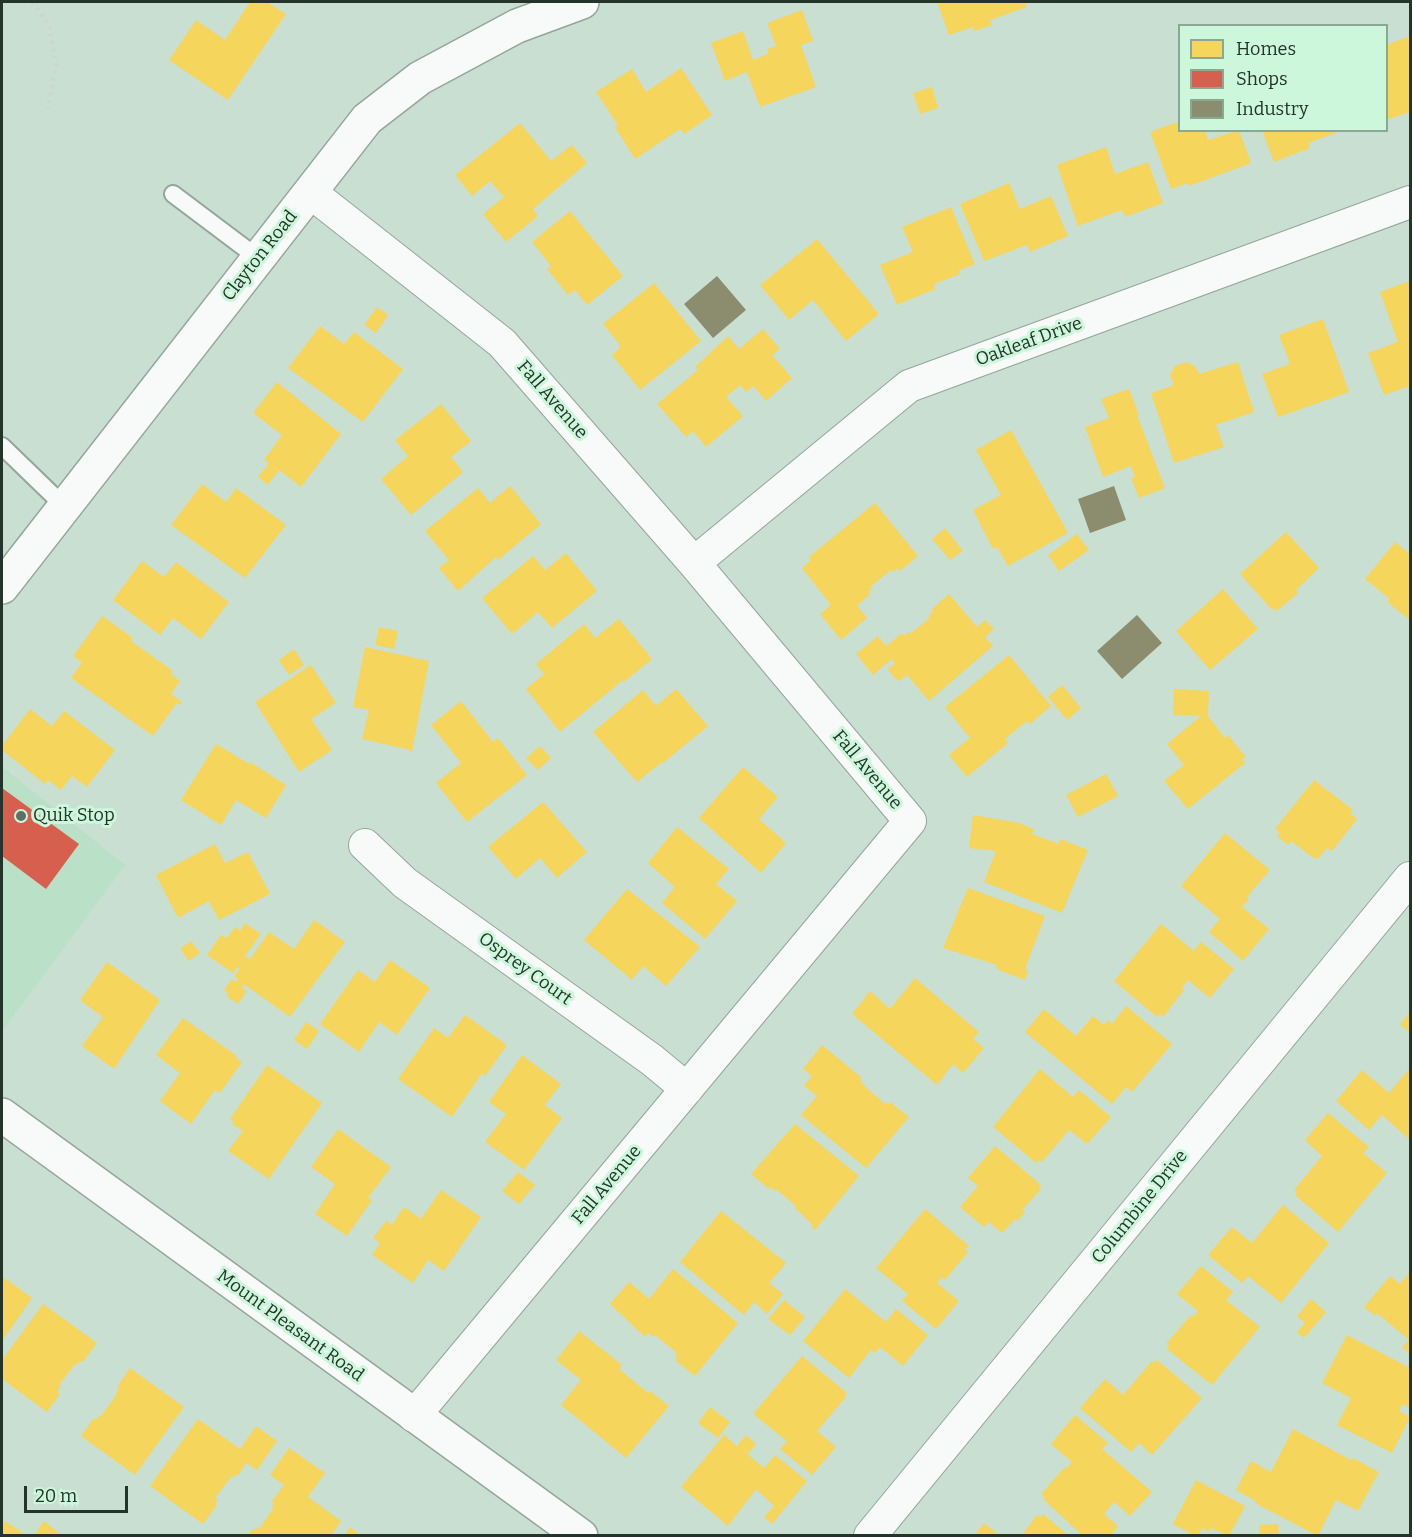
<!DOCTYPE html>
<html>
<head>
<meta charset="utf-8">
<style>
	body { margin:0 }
	#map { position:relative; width:1412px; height:1537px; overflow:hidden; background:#c9dfd1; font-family:Bitter,serif }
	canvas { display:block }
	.frame { position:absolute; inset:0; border:3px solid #24342a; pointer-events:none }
	.legend { position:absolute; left:1178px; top:24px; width:210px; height:108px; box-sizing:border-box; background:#ccf7db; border:2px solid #89a994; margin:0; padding:8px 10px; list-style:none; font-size:18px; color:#24342a }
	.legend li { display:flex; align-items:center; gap:12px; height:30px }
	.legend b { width:30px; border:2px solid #89a994 }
	.scale { position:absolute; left:24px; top:1486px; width:104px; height:27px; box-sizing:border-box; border:3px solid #24342a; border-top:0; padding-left:8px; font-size:18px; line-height:21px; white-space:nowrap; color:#24342a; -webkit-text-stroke:4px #ccf7db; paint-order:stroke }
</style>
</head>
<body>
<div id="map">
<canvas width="1412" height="1537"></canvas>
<div class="frame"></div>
<ul class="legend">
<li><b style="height:16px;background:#f6d55c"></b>Homes</li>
<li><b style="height:16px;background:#d6604d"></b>Shops</li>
<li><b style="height:16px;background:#8c8c6e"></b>Industry</li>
</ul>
<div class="scale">20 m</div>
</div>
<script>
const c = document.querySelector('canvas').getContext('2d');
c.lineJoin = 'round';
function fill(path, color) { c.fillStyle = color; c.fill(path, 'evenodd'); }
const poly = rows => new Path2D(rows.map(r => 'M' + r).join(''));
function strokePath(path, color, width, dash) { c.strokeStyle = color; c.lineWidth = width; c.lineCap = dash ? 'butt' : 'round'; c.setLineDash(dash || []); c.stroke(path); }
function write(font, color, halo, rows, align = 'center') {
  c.font = font + ' Bitter,serif'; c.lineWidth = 6; c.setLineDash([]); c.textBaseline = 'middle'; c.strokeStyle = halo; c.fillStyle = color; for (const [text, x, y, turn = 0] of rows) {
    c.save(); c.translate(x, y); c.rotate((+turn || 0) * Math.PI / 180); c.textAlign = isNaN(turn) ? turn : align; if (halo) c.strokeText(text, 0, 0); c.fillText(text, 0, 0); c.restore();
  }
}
const built = poly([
	[2,767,125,865,3,1030,2,1029]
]);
const homes = poly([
	[250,2,267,2,286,14,228,100,169,60,196,20,225,40],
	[937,2,1025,2,1027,7,990,20,992,25,974,31,973,27,949,35],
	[802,10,813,41,801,45,816,87,760,107,747,72,725,81,711,43,743,31,753,60,768,54,767,49,776,46,767,23],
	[1410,36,1410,112,1386,120,1386,45],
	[681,68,712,115,684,134,680,129,635,159,615,127,618,125,596,92,632,69,646,92],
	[932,87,938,108,920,114,913,93],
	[1180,121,1180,130,1205,130,1208,140,1239,130,1251,163,1189,186,1188,183,1171,189,1150,132],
	[520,123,551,161,572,145,587,163,533,209,538,216,506,242,483,214,504,197,490,181,472,196,455,175],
	[1262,130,1335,130,1336,133,1308,143,1310,148,1274,162],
	[1106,147,1115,174,1148,162,1163,203,1125,217,1122,210,1078,226,1057,165],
	[1009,183,1020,209,1051,196,1068,236,1030,252,1027,245,984,261,960,204],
	[951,207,975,264,958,271,960,274,934,284,935,289,897,305,880,265,913,252,902,227],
	[570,211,623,276,587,305,575,290,568,295,547,269,551,266,532,242],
	[817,239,879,314,846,341,813,300,789,320,760,285],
	[1410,281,1410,386,1384,395,1368,353,1398,342,1380,292],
	[654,283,701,341,640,390,612,355,620,348,618,346,620,345,603,324],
	[377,307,388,315,376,333,364,325],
	[1323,319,1349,392,1278,417,1262,374,1290,364,1279,335],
	[320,326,344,344,354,332,403,369,363,422,288,368],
	[763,329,780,349,772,355,792,378,766,401,753,386,746,392,740,385,726,397,743,416,706,447,693,431,686,437,657,404,698,370,695,367,728,336,739,349],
	[1187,362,1196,367,1199,374,1238,362,1254,412,1216,425,1224,447,1174,463,1151,393,1174,385,1170,375,1175,366],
	[277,382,341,434,301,487,279,470,268,485,258,477,269,463,264,460,282,435,253,413],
	[1129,389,1139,415,1137,415,1165,488,1139,498,1131,478,1135,477,1131,466,1103,477,1085,427,1109,418,1101,399],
	[441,404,471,441,451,457,463,472,411,515,381,479,408,456,395,440],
	[1011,430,1068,533,1008,566,997,547,993,549,973,510,1001,495,976,450],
	[202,484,226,502,236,488,286,525,245,578,171,525],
	[510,486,541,524,498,560,496,557,458,591,439,568,449,560,425,531,478,488,490,503],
	[875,503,918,556,900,571,898,568,894,572,891,570,870,587,872,589,868,592,870,594,857,606,867,618,841,640,820,614,831,605,802,568,811,560,809,557],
	[945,528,963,551,950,560,932,539],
	[1286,532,1319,568,1296,590,1298,593,1277,611,1274,608,1272,610,1240,574],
	[1077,534,1089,550,1059,571,1048,555],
	[1395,542,1410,554,1410,618,1409,619,1387,602,1390,599,1365,579],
	[566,553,597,591,552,628,538,612,512,634,482,598,533,556,545,570],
	[142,561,164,577,176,562,229,602,201,639,173,618,160,635,113,600],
	[1223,589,1258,629,1210,670,1176,631],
	[949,594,977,627,985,620,994,629,985,637,993,646,929,701,907,675,899,681,892,675,888,669,895,663,892,659,873,675,856,654,878,636,886,646,902,633,904,636,909,632,910,634,930,618,928,616,933,612,931,610],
	[102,616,133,638,131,641,173,671,171,674,180,681,171,694,182,702,180,705,177,703,153,736,71,678,82,662,73,656],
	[619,619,652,659,624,682,623,680,560,732,526,689,544,674,536,664,584,624,595,638],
	[379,627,398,631,394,649,375,645],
	[365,647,429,661,412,752,409,751,410,750,362,739,369,710,353,707],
	[294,649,304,665,289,675,279,660],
	[1009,655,1051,706,1030,724,1027,721,1005,739,1008,743,967,777,949,755,970,738,945,707],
	[311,665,336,703,311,719,332,750,299,772,255,702],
	[1062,685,1081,708,1067,720,1048,697],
	[676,689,708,726,663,763,662,762,637,782,593,732,643,690,656,706],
	[1174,689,1209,691,1208,716,1225,738,1228,735,1246,757,1242,759,1245,763,1188,809,1164,781,1184,765,1167,744,1201,716,1173,715],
	[461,701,493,742,498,738,527,775,467,822,436,783,461,763,431,725],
	[30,709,52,726,64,711,115,750,87,787,72,776,61,790,48,780,45,784,2,750,2,746],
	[216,744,249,764,250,762,286,785,266,818,236,800,221,825,181,800],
	[540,746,551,758,538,770,526,758],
	[743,767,778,797,759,819,786,843,761,873,699,818],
	[1106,774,1118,796,1078,817,1066,795],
	[1314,780,1353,810,1350,813,1357,819,1332,851,1327,848,1318,859,1317,857,1315,859,1291,841,1288,845,1277,836,1280,832,1275,829],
	[543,802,587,852,557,878,540,858,516,879,488,847],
	[973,815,1019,823,1034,829,1032,834,1059,844,1060,839,1088,850,1062,913,984,882,996,851,969,848],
	[677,827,729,869,716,884,737,901,705,939,662,903,675,887,648,863],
	[1225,833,1270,870,1247,897,1249,899,1242,907,1269,929,1243,961,1209,932,1220,919,1181,886],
	[215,844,225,863,248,852,270,894,219,920,209,901,178,918,156,875],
	[968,888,1045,916,1025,969,1028,970,1025,980,1001,971,996,968,997,965,943,948],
	[627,889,700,947,666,986,643,966,632,980,584,940],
	[314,920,345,942,290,1017,244,984,242,988,247,991,238,1004,226,996,228,993,224,990,232,979,236,982,238,979,234,976,240,968,237,967,233,973,207,955,221,935,227,938,235,927,240,931,245,923,261,934,245,956,250,959,269,932,294,949],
	[1161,924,1194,951,1201,942,1234,969,1210,998,1188,980,1182,988,1184,990,1163,1017,1160,1014,1157,1017,1114,981],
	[191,941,200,953,189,961,180,949],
	[390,960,430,988,397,1035,379,1022,359,1052,320,1024,358,970,375,982],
	[107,962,160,1000,114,1069,82,1046,103,1017,80,1000],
	[915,978,979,1032,973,1039,984,1048,963,1073,953,1064,937,1085,852,1014,870,991,890,1009],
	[1126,1006,1172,1044,1132,1092,1126,1087,1112,1104,1025,1032,1044,1009,1076,1036,1093,1016,1104,1025,1108,1020,1112,1024],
	[1410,1012,1410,1033,1400,1024],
	[465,1015,507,1045,485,1076,482,1073,452,1117,398,1079,434,1028,448,1038],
	[183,1018,237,1056,236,1058,242,1062,220,1093,215,1090,191,1124,160,1101,180,1073,156,1055],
	[306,1022,319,1031,307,1049,294,1040],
	[822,1045,862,1078,860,1080,864,1084,863,1085,884,1103,889,1104,890,1102,909,1117,866,1168,801,1115,817,1096,804,1086,812,1076,803,1069],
	[522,1055,561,1084,545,1105,562,1118,524,1170,485,1142,506,1114,489,1102],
	[267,1065,322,1103,269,1179,228,1151,243,1131,232,1124,234,1122,230,1119],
	[1410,1068,1410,1140,1382,1115,1369,1130,1336,1101,1362,1070,1389,1093],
	[1040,1069,1073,1097,1079,1090,1111,1117,1087,1144,1069,1130,1042,1162,1038,1160,1036,1163,993,1127],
	[1328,1113,1369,1147,1363,1153,1387,1173,1338,1232,1295,1195,1297,1192,1294,1190,1322,1156,1305,1140],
	[795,1124,859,1176,815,1230,811,1227,813,1225,795,1208,796,1206,777,1190,775,1191,771,1187,769,1189,751,1174],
	[338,1129,391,1167,368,1198,372,1200,347,1236,315,1214,335,1184,311,1167],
	[995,1146,1041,1185,1039,1188,1041,1189,1022,1210,1025,1212,1018,1221,1015,1219,1002,1233,989,1222,984,1227,960,1207,978,1186,968,1178],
	[518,1172,535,1185,519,1204,502,1191],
	[441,1190,481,1217,444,1271,428,1260,413,1283,372,1255,380,1243,373,1238,386,1221,392,1225,404,1207,421,1219],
	[1283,1205,1329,1243,1281,1303,1248,1276,1242,1283,1208,1255,1232,1227,1252,1243],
	[925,1209,969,1246,965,1250,968,1252,945,1280,942,1277,937,1283,959,1301,936,1329,902,1301,908,1294,876,1268],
	[721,1211,786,1263,769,1283,783,1294,767,1314,754,1302,744,1315,680,1262],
	[1201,1266,1233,1292,1226,1300,1260,1327,1212,1385,1167,1349,1169,1346,1166,1344,1191,1315,1193,1317,1198,1311,1177,1294],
	[673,1269,738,1323,695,1376,675,1360,677,1357,675,1355,677,1353,655,1335,654,1337,648,1333,645,1337,610,1304,629,1282,649,1299],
	[1410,1272,1410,1354,1402,1347,1409,1340,1377,1313,1375,1316,1364,1307,1390,1276,1400,1284],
	[2,1276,32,1298,2,1341],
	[845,1289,886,1322,896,1309,928,1335,903,1366,880,1347,875,1353,871,1350,849,1378,803,1341],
	[1311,1299,1326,1312,1304,1338,1297,1332,1305,1323,1297,1316],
	[784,1300,805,1317,790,1335,768,1319],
	[43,1304,97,1343,83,1362,80,1361,77,1365,75,1364,59,1385,61,1386,57,1392,60,1394,47,1412,2,1379,2,1360],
	[579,1331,622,1365,619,1369,648,1393,650,1391,669,1406,626,1458,561,1405,581,1380,556,1360],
	[1347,1335,1410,1368,1410,1403,1408,1407,1402,1404,1399,1411,1410,1417,1392,1453,1337,1425,1351,1398,1322,1383],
	[802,1356,847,1393,845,1395,846,1397,817,1431,836,1447,812,1475,780,1449,787,1441,753,1414],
	[1157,1360,1202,1398,1152,1455,1139,1443,1131,1452,1080,1408,1105,1379,1123,1395,1152,1361,1154,1363],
	[130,1368,184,1407,135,1475,81,1436,94,1418,96,1420,100,1415,101,1416,117,1394,116,1393,119,1388,117,1387],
	[710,1407,730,1422,718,1438,698,1423],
	[1075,1415,1108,1443,1102,1449,1152,1492,1130,1516,1114,1502,1104,1514,1118,1526,1111,1536,1083,1536,1043,1499,1045,1497,1041,1494,1065,1467,1067,1468,1072,1462,1051,1444],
	[198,1419,240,1449,256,1426,277,1441,257,1470,246,1463,238,1476,236,1474,234,1477,232,1476,215,1498,218,1500,215,1504,217,1505,203,1524,150,1486],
	[1293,1429,1351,1460,1353,1458,1379,1472,1358,1511,1336,1500,1318,1536,1255,1503,1256,1501,1236,1490,1251,1461,1271,1472],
	[724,1435,737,1446,746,1435,756,1444,748,1454,741,1449,764,1468,775,1455,807,1481,772,1524,764,1517,774,1506,756,1489,728,1526,681,1487],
	[289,1448,325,1473,308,1497,341,1521,331,1536,248,1536,252,1529,254,1531,256,1527,259,1529,274,1507,272,1506,274,1503,272,1501,284,1485,270,1475],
	[1196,1480,1245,1506,1229,1536,1211,1528,1209,1532,1202,1528,1198,1536,1195,1536,1173,1524],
	[1043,1514,1069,1536,1021,1536,1037,1515,1040,1517],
	[5,1521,24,1534,2,1536,2,1524,3,1525],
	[44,1521,63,1536,34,1536],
	[984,1523,1000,1536,974,1536],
	[1278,1524,1279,1536,1260,1536,1259,1525],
	[350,1527,361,1536,344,1536]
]);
const shops = poly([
	[2,788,79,844,46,889,2,856]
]);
const industry = poly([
	[717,276,746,310,713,338,684,304],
	[1114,486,1126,520,1090,533,1078,499],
	[1137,615,1162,643,1122,679,1097,651]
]);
const path = poly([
	[32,2,49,24,56,64,48,109]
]);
const service = poly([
	[173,194,258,258],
	[2,446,64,506]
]);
const minor = poly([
	[310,192,502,343,694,563,910,821,414,1416],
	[694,563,909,386,1410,202],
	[365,845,405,883,652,1060,687,1089],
	[870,1536,1410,878]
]);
const tertiary = poly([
	[2,587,367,119,420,78,517,26,582,2],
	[2,1115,581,1536]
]);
const markers = [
	[21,816,6,"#5e7064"]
];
const streetNames = [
	["Clayton Road",260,256,-52],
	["Oakleaf Drive",1029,342,-20],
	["Fall Avenue",552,400,49],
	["Fall Avenue",867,770,50],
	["Osprey Court",525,969,36],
	["Fall Avenue",607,1185,-50],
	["Columbine Drive",1140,1207,-51],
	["Mount Pleasant Road",290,1326,36]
];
const poiNames = [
	["Quik Stop",33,816]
];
fill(built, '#bae0c8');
fill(homes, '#f6d55c');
fill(shops, '#d6604d');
fill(industry, '#8c8c6e');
strokePath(service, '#94a59a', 20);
strokePath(minor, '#94a59a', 34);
strokePath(tertiary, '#94a59a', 36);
strokePath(path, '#ced5d0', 4, [3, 4.5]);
strokePath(service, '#f7faf8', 16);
strokePath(minor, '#f7faf8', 32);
strokePath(tertiary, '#f7faf8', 33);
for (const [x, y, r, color] of markers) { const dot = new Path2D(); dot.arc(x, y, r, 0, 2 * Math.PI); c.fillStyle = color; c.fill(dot); strokePath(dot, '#ccf7db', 2); }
write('18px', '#24342a', '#ccf7db', streetNames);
write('18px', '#24342a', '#ccf7db', poiNames, 'left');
</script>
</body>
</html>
